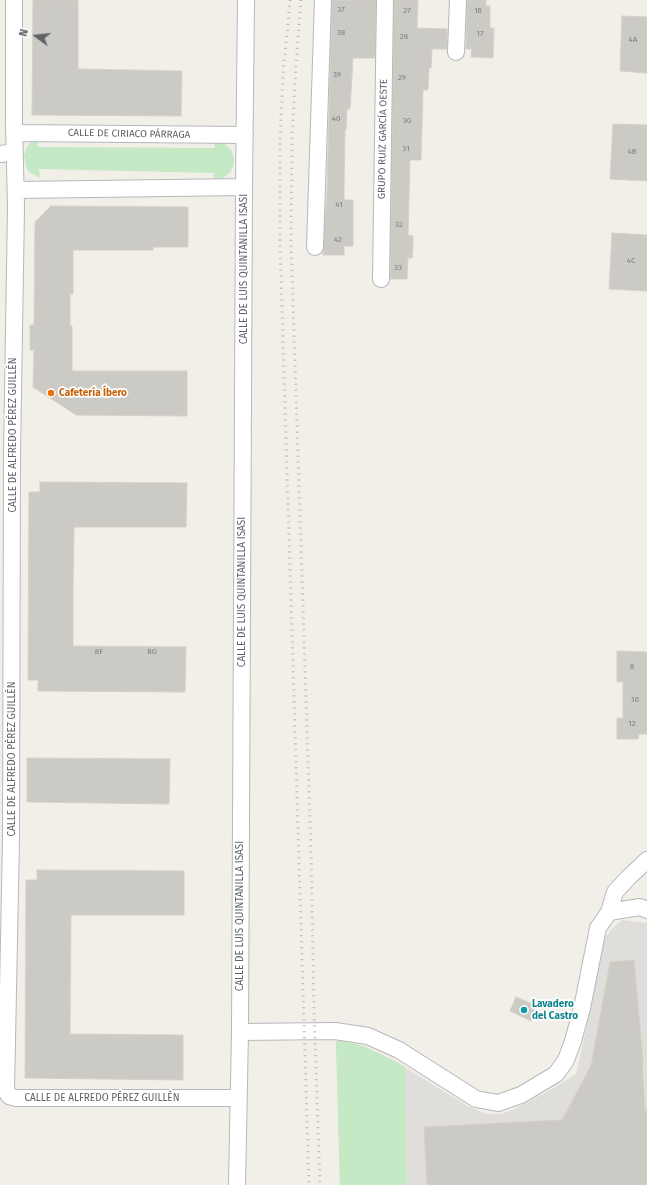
<!DOCTYPE html>
<html>
<head>
<meta charset="utf-8">
<style>
	body { margin:0 }
	#map { position:relative; width:647px; height:1185px; overflow:hidden; background:#f1efe8; font-family:"Fira Sans",sans-serif }
	canvas { display:block }
	.north { position:absolute; left:16px; top:16px; width:40px; height:40px; -webkit-text-stroke:3px #fff; paint-order:stroke; rotate:285deg; font-size:11px; font-weight:700; line-height:16px; text-align:center; color:#5f6368 }
	.north::after { content:''; display:block; margin:auto; width:14px; height:18px; background:#5f6368; clip-path:polygon(50% 0,100% 100%,50% 72%,0 100%) }
</style>
</head>
<body>
<div id="map">
<canvas width="647" height="1185"></canvas>
<div class="north">N</div>
</div>
<script>
const c = document.querySelector('canvas').getContext('2d');
c.lineJoin = 'round';
function fill(path, color) { c.fillStyle = color; c.fill(path, 'evenodd'); }
const poly = rows => new Path2D(rows.map(r => 'M' + r).join(''));
function strokePath(path, color, width, dash) { c.strokeStyle = color; c.lineWidth = width; c.lineCap = dash ? 'butt' : 'round'; c.setLineDash(dash || []); c.stroke(path); }
function write(font, color, halo, rows, align = 'center') {
  c.font = font + ' "Fira Sans",sans-serif'; c.lineWidth = 3.5; c.setLineDash([]); c.textBaseline = 'middle'; c.strokeStyle = halo; c.fillStyle = color; for (const [text, x, y, turn = 0] of rows) {
    c.save(); c.translate(x, y); c.rotate((+turn || 0) * Math.PI / 180); c.textAlign = isNaN(turn) ? turn : align; if (halo) c.strokeText(text, 0, 0); c.fillText(text, 0, 0); c.restore();
  }
}
const industrial = poly([
	[622,920,647,923,647,1185,340,1185,336,1041,345,1041,376,1052,393,1060,466,1105,486,1114,501,1114,517,1108,552,1089,576,1074,584,1039,603,940,613,928]
]);
const green = poly([
	[37,140,38,147,215,148,214,141,225,144,231,150,234,158,234,164,230,173,221,179,214,179,214,173,39,169,40,178,32,174,27,170,24,156,26,149,30,143],
	[336,1041,345,1041,366,1047,393,1060,405,1067,407,1185,340,1185]
]);
const building = poly([
	[33,0,78,0,78,69,182,71,181,116,32,115,33,0],
	[332,0,376,0,375,58,353,58,350,109,347,109,346,130,345,130,344,190,344,200,353,200,353,246,344,246,344,255,323,255,327,190,332,0],
	[394,0,418,0,417,28,447,29,447,49,432,49,431,68,429,68,428,90,423,90,421,160,410,160,408,235,413,236,413,247,412,258,408,258,407,279,390,279,394,0],
	[467,0,486,0,486,6,490,6,490,28,494,28,493,58,471,57,472,49,466,49,467,0],
	[622,16,647,17,647,73,620,71,622,16],
	[613,124,647,125,647,181,610,179,613,124],
	[51,206,188,207,188,247,153,247,153,250,73,250,73,294,70,294,70,326,72,326,72,371,187,371,187,416,76,415,33,387,34,350,30,350,30,325,34,325,35,222,51,206],
	[612,233,647,235,647,291,609,289,612,233],
	[40,482,187,483,186,527,74,527,73,592,73,646,186,647,185,692,38,691,38,680,28,680,29,492,40,492,40,482],
	[617,651,647,652,647,734,639,734,638,739,617,739,617,718,623,718,623,682,617,682,617,651],
	[27,758,170,759,169,804,27,802,27,758],
	[37,870,184,871,184,915,71,915,70,1034,183,1035,183,1080,25,1078,26,880,37,880,37,870],
	[634,960,643,1061,642,1062,645,1111,647,1110,647,1185,427,1185,424,1127,562,1120,591,1066,610,962,634,960],
	[516,997,537,1006,531,1021,510,1011,516,997]
]);
const street = poly([
	[14,0,14,123,16,207,12,455,11,839,6,1091,9,1096,16,1098,239,1098],
	[456,52,458,0],
	[14,133,245,135],
	[0,154,14,152],
	[16,190,244,187],
	[315,247,323,0],
	[381,279,385,0],
	[609,912,615,892,628,878,647,860],
	[240,1032,335,1031,368,1036,399,1050,476,1099,498,1103,521,1095,556,1074,566,1060,573,1041,582,1008,598,928,609,912,640,907,647,910],
	[237,1185,240,1032,244,187,246,0]
]);
const rail = poly([
	[290,0,283,75,280,141,280,244,309,1185],
	[301,0,296,64,292,140,291,243,311,850,314,1011,320,1185]
]);
const markers = [
	[51,393,4,"#e8710a"],
	[524,1010,4,"#0f9aa8"]
];
const numberNames = [
	["37",341,10],
	["27",407,11],
	["16",478,11],
	["38",341,33],
	["17",480,34],
	["28",404,37],
	["4A",633,40],
	["39",337,75],
	["29",402,78],
	["40",336,119],
	["30",407,121],
	["31",406,149],
	["4B",632,152],
	["41",339,205],
	["32",399,225],
	["42",338,240],
	["4C",631,261],
	["33",398,268],
	["8F",99,652],
	["8G",152,652],
	["8",632,667],
	["10",635,700],
	["12",632,724]
];
const streetNames = [
	["CALLE DE CIRIACO PÁRRAGA",129,134,1],
	["GRUPO RUIZ GARCÍA OESTE",383,139,-89],
	["CALLE DE LUIS QUINTANILLA ISASI",244,269,-90],
	["CALLE DE ALFREDO PÉREZ GUILLÉN",13,435,-90],
	["CALLE DE LUIS QUINTANILLA ISASI",242,592,-90],
	["CALLE DE ALFREDO PÉREZ GUILLÉN",12,759,-90],
	["CALLE DE LUIS QUINTANILLA ISASI",240,916,-90],
	["CALLE DE ALFREDO PÉREZ GUILLÉN",102,1098]
];
const foodNames = [
	["Cafetería Íbero",59,393]
];
const cultureNames = [
	["Lavadero",532,1004],
	["del Castro",532,1016]
];
fill(industrial, '#e0deda');
fill(green, '#c5e8c5');
fill(building, '#cccac5');
strokePath(building, '#d6d1c6', 1);
strokePath(street, '#b5b8bc', 18);
strokePath(street, '#fff', 16);
strokePath(rail, '#b6b7b8', 3, [1, 5]);
for (const [x, y, r, color] of markers) { const dot = new Path2D(); dot.arc(x, y, r, 0, 2 * Math.PI); c.fillStyle = color; c.fill(dot); strokePath(dot, '#fff', 1.5); }
write('8px', '#7a7d7f', null, numberNames);
write('10px', '#5f6368', '#fff', streetNames);
write('bold 10px', '#c56008', '#fff', foodNames, 'left');
write('bold 10px', '#0d838f', '#fff', cultureNames, 'left');
</script>
</body>
</html>
